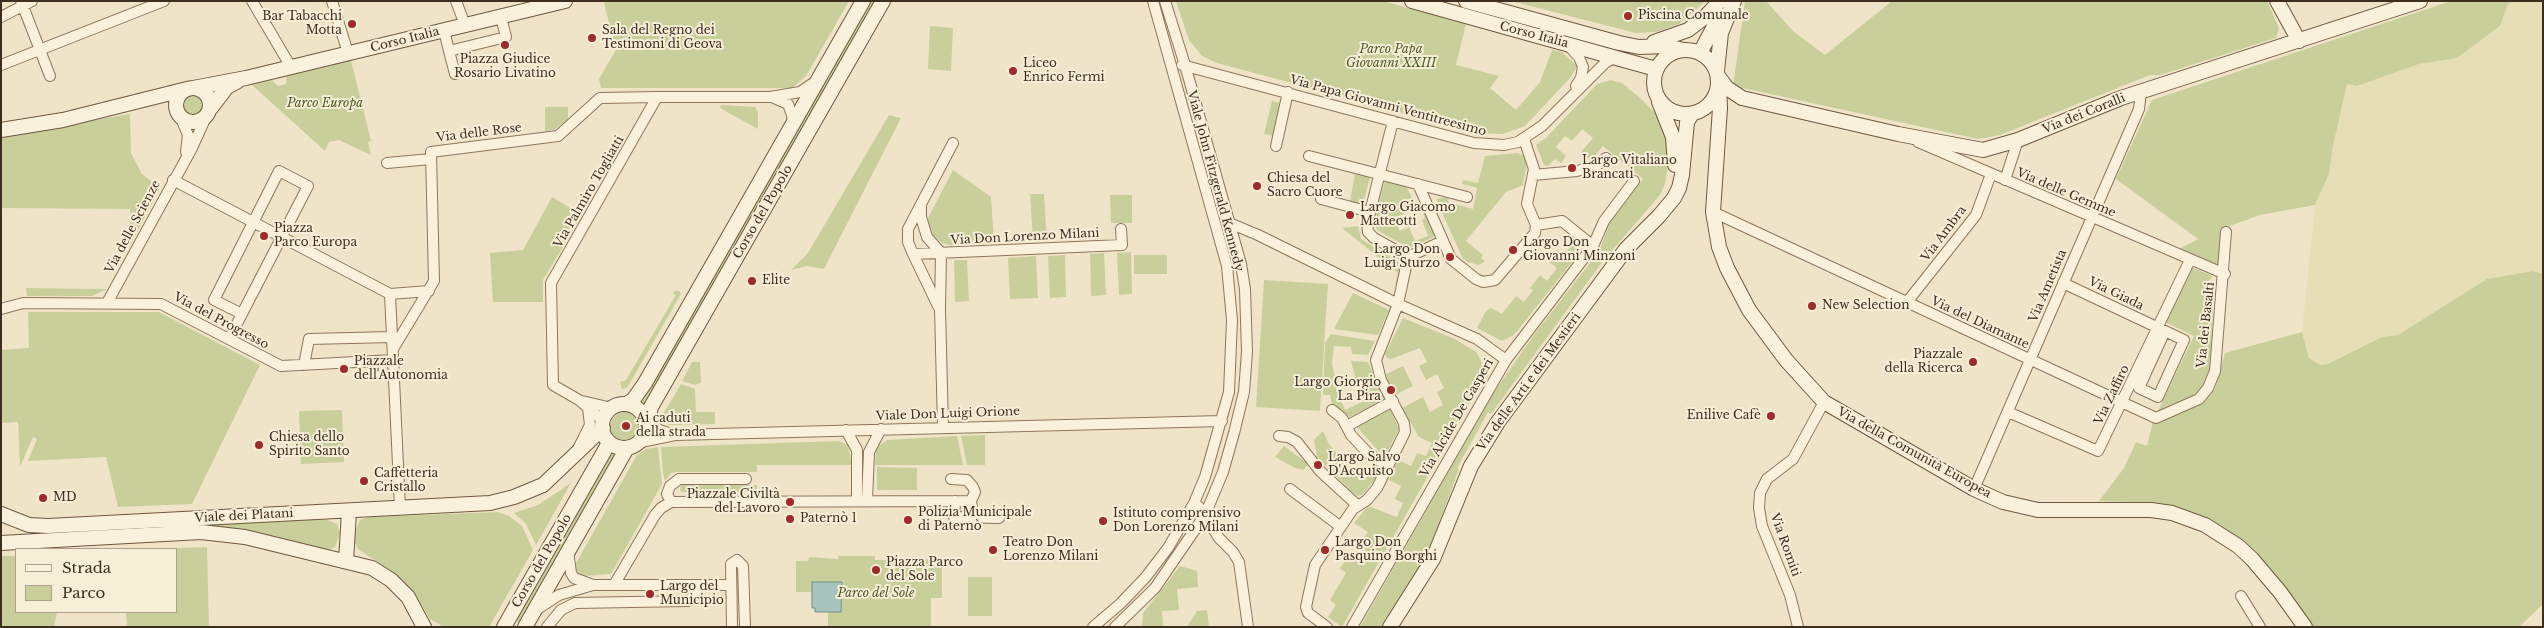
<!DOCTYPE html>
<html>
<head>
<meta charset="utf-8">
<style>
	body { margin:0 }
	#map { position:relative; width:2544px; height:628px; overflow:hidden; background:#f0e4c8; font-family:"Libre Baskerville",serif }
	canvas { display:block }
	.frame { position:absolute; inset:0; border:2px solid #3d2e20; pointer-events:none }
	.legend { position:absolute; left:15px; top:548px; width:162px; height:65px; box-sizing:border-box; background:#f7eed8; border:1px solid #ada18e; margin:0; padding:6px 9px; list-style:none; font-size:15px; color:#3d2e20 }
	.legend li { display:flex; align-items:center; gap:10px; height:25px }
	.legend b { width:25px; border:1px solid #ada18e }
</style>
</head>
<body>
<div id="map">
<canvas width="2544" height="628"></canvas>
<div class="frame"></div>
<ul class="legend">
<li><b style="height:6px;background:#faf1dc"></b>Strada</li>
<li><b style="height:14px;background:#c9cf9b"></b>Parco</li>
</ul>
</div>
<script>
const c = document.querySelector('canvas').getContext('2d');
c.lineJoin = 'round';
function fill(path, color) { c.fillStyle = color; c.fill(path, 'evenodd'); }
const poly = rows => new Path2D(rows.map(r => 'M' + r).join(''));
function strokePath(path, color, width, dash) { c.strokeStyle = color; c.lineWidth = width; c.lineCap = dash ? 'butt' : 'round'; c.setLineDash(dash || []); c.stroke(path); }
function write(font, color, halo, rows, align = 'center') {
  c.font = font + ' "Libre Baskerville",serif'; c.lineWidth = 4; c.setLineDash([]); c.textBaseline = 'middle'; c.strokeStyle = halo; c.fillStyle = color; for (const [text, x, y, turn = 0] of rows) {
    c.save(); c.translate(x, y); c.rotate((+turn || 0) * Math.PI / 180); c.textAlign = isNaN(turn) ? turn : align; if (halo) c.strokeText(text, 0, 0); c.fillText(text, 0, 0); c.restore();
  }
}
const farmland = poly([
	[2514,1,2543,1,2543,274,2533,271,2487,279,2398,335,2382,337,2328,364,2320,365,2309,358,2302,332,2315,205,2329,174,2333,146,2347,84,2357,86,2419,64,2457,58,2500,26,2508,4]
]);
const green = poly([
	[610,1,849,1,806,76,792,88,601,88,599,79,616,50,604,3],
	[871,1,878,1,647,406,640,402],
	[1176,1,1383,1,1466,24,1456,65,1499,76,1490,88,1516,110,1540,82,1552,50,1562,52,1577,66,1571,77,1525,126,1503,134,1478,133,1217,63,1202,56,1189,40],
	[1511,1,1706,1,1679,24,1657,32,1636,33],
	[1745,1,1766,1,1793,31,1825,55,1892,1,2267,1,2279,28,2276,38,2160,75,2150,75,2000,135,1978,139,1733,86],
	[2451,1,2514,1,2508,4,2500,26,2457,58,2419,64,2357,86,2347,84,2333,146,2329,174,2315,205,2260,215,2221,229,2218,266,2177,250,2198,239,2116,179,2152,100],
	[930,26,953,28,951,71,928,69],
	[351,60,371,141,368,142,371,155,339,140,329,142,325,151,252,85,272,80,278,86,286,84,287,76],
	[1611,80,1622,83,1640,98,1656,114,1662,125,1669,147,1669,158,1665,184,1660,195,1603,261,1491,414,1488,412,1457,468,1459,469,1424,565,1382,627,1360,627,1492,395,1536,332,1594,258,1600,249,1610,222,1643,179,1603,146,1591,160,1581,152,1593,138,1582,129,1572,141,1565,136,1556,147,1566,156,1561,163,1555,159,1548,166,1544,165,1536,145,1546,138,1597,84],
	'180 105a13 13 0 1 1 26 0a13 13 0 1 1-26 0Z',
	[1272,101,1282,103,1274,136,1264,134],
	[721,105,755,107,758,112,758,129,720,108],
	[545,107,568,107,568,119,554,130,545,131],
	[130,114,131,153,142,174,160,188,130,245,130,209,1,208,1,136],
	[889,115,901,118,824,269,807,266,791,270,807,254,818,236],
	[1517,153,1525,156,1527,162,1523,185,1506,192,1466,241,1483,255,1481,258,1485,261,1479,265,1467,262,1462,257,1436,199,1449,197,1448,202,1473,209,1477,188,1462,184,1463,180,1478,183,1485,156],
	[953,170,991,197,994,243,950,245,942,243,930,233,927,220],
	[1355,173,1370,177,1363,205,1350,202],
	[1385,181,1406,186,1416,205,1408,208,1409,212,1395,217,1399,231,1409,227,1415,241,1428,236,1422,220,1425,218,1423,214,1426,212,1435,235,1432,238,1409,248,1377,230,1374,220],
	[1030,194,1044,194,1047,241,1033,241],
	[1110,195,1132,195,1132,223,1111,223],
	[552,197,582,215,543,280,543,302,493,302,490,253,523,250],
	[1358,226,1361,239,1403,265,1397,285,1395,284,1398,273,1342,228],
	[1574,242,1580,247,1580,252,1514,335,1502,341,1477,328,1486,311,1491,308,1502,314,1516,296,1524,302,1533,290,1530,288,1540,275,1547,281,1557,268,1548,261,1557,250,1564,255],
	[1131,252,1132,294,1119,295,1117,253],
	[1104,253,1106,295,1091,296,1090,254],
	[1065,255,1066,297,1050,298,1048,256],
	[1134,255,1167,255,1167,274,1134,274],
	[1036,256,1038,298,1010,299,1008,258],
	[954,260,967,260,969,301,955,302],
	[2191,267,2213,276,2207,283,2206,289,2213,308,2210,368,2207,382,2193,399,2162,413,2158,411,2194,336,2165,322],
	[2533,271,2543,274,2543,604,2519,627,2312,627,2271,569,2240,539,2207,517,2154,503,2099,501,2124,468,2136,442,2147,446,2153,422,2197,404,2207,398,2215,388,2225,353,2302,332,2309,358,2320,365,2328,364,2382,337,2398,335,2487,279],
	[1264,280,1328,284,1320,411,1256,407],
	[26,288,107,289,92,296,27,296],
	[674,291,679,291,681,294,627,388,622,389,620,382,626,380,676,295,673,294],
	[1353,293,1389,310,1378,335,1334,329],
	[28,312,159,312,260,365,192,504,118,507,106,457,28,461,37,439,33,437,20,467,18,422,1,423,1,350,29,348],
	[1403,318,1455,339,1476,352,1481,360,1483,373,1481,383,1342,627,1328,617,1336,605,1330,600,1346,573,1340,568,1349,556,1357,562,1366,549,1359,544,1368,532,1354,523,1368,506,1397,517,1403,503,1395,499,1401,486,1389,480,1398,460,1411,466,1417,453,1426,456,1432,443,1419,437,1402,408,1423,397,1430,412,1443,405,1437,392,1444,388,1437,374,1426,380,1419,366,1427,362,1420,348,1391,359,1387,358,1385,354],
	[1331,334,1375,341,1368,355,1352,354,1351,347,1334,346,1332,363,1339,395,1345,410,1362,402,1358,390,1379,385,1385,396,1385,400,1350,417,1332,404,1330,395,1323,395,1325,343],
	[1351,361,1368,362,1374,376,1356,381],
	[692,362,700,362,701,383,695,385,682,381],
	[1403,366,1413,386,1395,395,1384,375],
	[681,384,695,389,696,412,715,412,715,424,671,425,662,423,662,416],
	[1390,409,1399,429,1385,456,1383,456,1357,427],
	[342,410,344,462,301,464,299,411],
	'610 427a15 15 0 1 1 30 0a15 15 0 1 1-30 0Z',
	[1323,431,1329,444,1350,469,1362,478,1370,468,1376,472,1376,478,1362,495,1358,496,1352,492,1317,457,1314,440],
	[985,435,985,465,967,465,961,436],
	[957,436,963,465,875,465,876,448,887,440],
	[839,441,848,445,852,465,757,465,757,472,677,472,671,473,665,481,663,473,661,447],
	[1284,446,1308,464,1304,470,1295,468,1275,457],
	[658,447,662,484,611,574,584,576,577,573,575,565,637,455,646,449],
	[611,451,617,453,520,623,514,619],
	[877,467,917,468,917,490,877,490],
	[571,483,536,545,526,524,514,513,538,505],
	[681,485,757,485,757,492,682,492,680,490],
	[498,512,509,516,522,526,533,550,489,627,444,627,430,619,416,596,395,574,358,549,355,543,354,534,360,520,369,517],
	[325,519,337,524,340,533,335,547,329,550,253,532,222,527,59,533,58,530],
	[207,547,209,627,127,627,126,612,176,612,176,549,153,549],
	[1,556,16,556,16,612,57,612,54,627,1,627],
	[838,556,875,556,875,560,887,560,888,563,897,563,898,559,934,559,934,564,942,564,942,598,931,598,931,627,828,627,828,612,841,611,812,582,812,592,796,592,796,561,808,561,809,557,838,559],
	[1180,566,1197,571,1198,587,1177,589,1179,610,1162,611,1163,627,1142,627,1143,613],
	[968,577,992,577,992,616,968,616],
	[1207,610,1209,626,1187,627,1197,611]
]);
const water = poly([
	[812,582,842,582,841,612,815,612,815,608,812,608,812,582]
]);
const street = poly([
	[21,1,50,76],
	[252,1,291,67],
	[332,1,348,53],
	[456,1,465,25],
	[1,17,32,1],
	[444,30,449,51,506,37,501,17],
	[1567,44,1579,57,1583,67,1581,78,1576,86],
	[449,51,455,74],
	[1,65,164,1],
	[1182,65,1474,143,1504,145,1518,142,1542,126,1605,63,1615,57],
	[774,98,788,104,792,115,793,124],
	[180,116,188,135,186,152],
	[1918,142,2225,274],
	[1276,146,1288,92],
	[1309,156,1467,197],
	[387,163,431,159],
	[1533,175,1577,171,1596,166,1606,158],
	[173,180,390,294],
	[2005,180,2018,140],
	[1418,184,1451,259,1476,279,1483,282,1495,280,1535,233,1536,225,1527,204,1534,169,1524,139],
	[1321,199,1370,212],
	[921,205,921,217,927,237,941,253,940,309,943,427],
	[1713,212,2156,418,2199,399,2208,388,2215,371,2226,232],
	[1227,222,1258,235,1398,304,1477,339,1506,360,1352,627],
	[1536,225,1562,221,1593,246],
	[913,254,1122,245,1121,229],
	[1408,257,1443,241],
	[2063,283,2184,340,2158,397,2139,388,2165,331],
	[1907,302,1976,215,1991,174],
	[107,303,192,148,206,117],
	[938,306,913,254,908,242,908,229,953,143],
	[1,309,23,303,161,304,281,366,393,360],
	[229,339,308,186,279,171,214,300,242,314],
	[393,349,434,281,431,152,558,136,600,98,657,97],
	[1506,360,1593,246,1604,221,1634,181],
	[304,365,309,339,392,337],
	[582,401,612,408],
	[1332,410,1342,418,1351,435,1368,453,1388,467],
	[2008,412,2098,451,2190,260],
	[645,417,659,430,672,434],
	[603,425,600,418,579,400,553,385,551,283,657,97,770,97,800,92,816,81],
	[1347,426,1393,401],
	[846,430,857,450,857,501],
	[1279,436,1288,437,1297,442,1320,471,1357,505],
	[636,443,675,435,1222,421],
	[578,449,590,425,588,408],
	[951,479,967,480,973,487,975,492,971,501,973,517],
	[1290,489,1341,527],
	[1974,489,2139,109,2141,92],
	[867,501,869,452,881,429],
	[955,501,954,517,999,518],
	[671,502,667,494,670,486,679,479,746,479],
	[1194,503,1199,507,1219,538,1233,552,1239,562,1248,627],
	[400,508,390,294,429,291],
	[568,551,571,573,574,578,593,585],
	[614,585,655,515,661,508,671,502,971,501],
	[2241,596,2260,627],
	[536,610,559,595,593,585,731,585],
	[547,627,561,610,575,603,688,601,698,592,698,585],
	[732,627,731,564,737,560,743,566,745,627],
	[1093,627,1120,604,1145,578,1168,548,1194,503,1205,477,1229,392,1232,320,1227,266,1153,1],
	[1115,627,1155,588,1205,515,1223,472,1234,433,1244,392,1247,352,1245,289,1241,264,1185,65,1165,1],
	[1327,627,1308,613,1306,607,1315,565,1353,509,1367,500,1377,488,1405,432,1404,423,1381,380,1376,360,1398,304,1408,257,1374,238,1368,232,1367,224,1393,121],
	[1798,627,1790,595,1762,526,1759,508,1760,493,1767,479,1793,459,1824,402]
]);
const secondary = poly([
	[1412,1,1656,69],
	[1466,1,1619,43,1639,47,1666,46,1684,50],
	[2277,1,2299,41],
	[1654,42,1688,30,1705,17,1720,1],
	'1654 82a32 32 0 1 1 64 0a32 32 0 1 1-64 0Z',
	[1700,53,1720,15],
	[1717,71,1721,33,1734,1],
	[1718,76,1727,88,1742,98,1898,134,1983,150,2018,140,2121,98,2420,1],
	[1719,84,1720,108,1713,212,1719,247,1727,268,1749,310,1786,360,1824,402,1974,489,2003,502,2038,510,2151,510,2172,513,2205,525,2238,546,2252,559,2280,592,2305,627],
	'176 105a17 17 0 1 1 34 0a17 17 0 1 1-34 0Z',
	[193,88,246,78,565,1],
	[1659,102,1673,137,1675,165],
	[211,108,227,87,238,81],
	[1,130,63,120,187,89],
	[628,403,633,400,645,383,863,1],
	'602 426a22 22 0 1 1 44 0a22 22 0 1 1-44 0Z',
	[647,424,651,407,883,1],
	[1,514,29,525,48,526,490,503,514,497,543,485,603,428],
	[1,543,201,532,245,537,372,568,391,580,408,597,424,627],
	[346,561,349,512],
	[504,627,609,443],
	[525,627,627,448],
	[1390,627,1433,559,1471,466,1498,422,1626,249,1659,216,1674,198,1679,188,1682,175,1687,122,1692,114]
]);
const markers = [
	[1628,16,5,"#9e2a2b"],
	[352,24,5,"#9e2a2b"],
	[592,38,5,"#9e2a2b"],
	[505,45,5,"#9e2a2b"],
	[1013,71,5,"#9e2a2b"],
	[1572,168,5,"#9e2a2b"],
	[1257,186,5,"#9e2a2b"],
	[1350,215,5,"#9e2a2b"],
	[264,236,5,"#9e2a2b"],
	[1513,250,5,"#9e2a2b"],
	[1450,257,5,"#9e2a2b"],
	[752,281,5,"#9e2a2b"],
	[1812,306,5,"#9e2a2b"],
	[1973,362,5,"#9e2a2b"],
	[344,369,5,"#9e2a2b"],
	[1391,390,5,"#9e2a2b"],
	[1771,416,5,"#9e2a2b"],
	[626,426,5,"#9e2a2b"],
	[259,445,5,"#9e2a2b"],
	[1318,465,5,"#9e2a2b"],
	[364,481,5,"#9e2a2b"],
	[43,498,5,"#9e2a2b"],
	[790,502,5,"#9e2a2b"],
	[790,519,5,"#9e2a2b"],
	[908,520,5,"#9e2a2b"],
	[1103,521,5,"#9e2a2b"],
	[993,550,5,"#9e2a2b"],
	[1325,550,5,"#9e2a2b"],
	[876,570,5,"#9e2a2b"],
	[650,594,5,"#9e2a2b"]
];
const poiNames = [
	["Piscina Comunale",1638,16],
	["Bar Tabacchi",342,17,"right"],
	["Motta",342,31,"right"],
	["Sala del Regno dei",602,31],
	["Testimoni di Geova",602,45],
	["Piazza Giudice",505,60,"center"],
	["Rosario Livatino",505,74,"center"],
	["Liceo",1023,64],
	["Enrico Fermi",1023,78],
	["Largo Vitaliano",1582,161],
	["Brancati",1582,175],
	["Chiesa del",1267,179],
	["Sacro Cuore",1267,193],
	["Largo Giacomo",1360,208],
	["Matteotti",1360,222],
	["Piazza",274,229],
	["Parco Europa",274,243],
	["Largo Don",1523,243],
	["Giovanni Minzoni",1523,257],
	["Largo Don",1440,250,"right"],
	["Luigi Sturzo",1440,264,"right"],
	["Elite",762,281],
	["New Selection",1822,306],
	["Piazzale",1963,355,"right"],
	["della Ricerca",1963,369,"right"],
	["Piazzale",354,362],
	["dell'Autonomia",354,376],
	["Largo Giorgio",1381,383,"right"],
	["La Pira",1381,397,"right"],
	["Enilive Cafè",1761,416,"right"],
	["Ai caduti",636,419],
	["della strada",636,433],
	["Chiesa dello",269,438],
	["Spirito Santo",269,452],
	["Largo Salvo",1328,458],
	["D'Acquisto",1328,472],
	["Caffetteria",374,474],
	["Cristallo",374,488],
	["Piazzale Civiltà",780,495,"right"],
	["del Lavoro",780,509,"right"],
	["MD",53,498],
	["Polizia Municipale",918,513],
	["di Paternò",918,527],
	["Istituto comprensivo",1113,514],
	["Don Lorenzo Milani",1113,528],
	["Paternò 1",800,519],
	["Teatro Don",1003,543],
	["Lorenzo Milani",1003,557],
	["Largo Don",1335,543],
	["Pasquino Borghi",1335,557],
	["Piazza Parco",886,563],
	["del Sole",886,577],
	["Largo del",660,587],
	["Municipio",660,601]
];
const streetNames = [
	["Corso Italia",1534,35,15],
	["Corso Italia",405,40,-14],
	["Via Papa Giovanni Ventitreesimo",1388,106,15],
	["Via dei Coralli",2084,114,-22],
	["Via delle Rose",479,133,-7],
	["Viale John Fitzgerald Kennedy",1215,181,75],
	["Via Palmiro Togliatti",589,192,-60],
	["Via delle Gemme",2066,193,23],
	["Corso del Popolo",763,212,-60],
	["Via delle Scienze",133,227,-62],
	["Via Ambra",1944,234,-53],
	["Via Don Lorenzo Milani",1025,237,-3],
	["Via Ametista",2048,286,-67],
	["Via Giada",2116,294,26],
	["Via del Progresso",221,321,28],
	["Via del Diamante",1980,323,25],
	["Via dei Basalti",2206,325,-84],
	["Via delle Arti e dei Mestieri",1529,382,-54],
	["Via Zaffiro",2112,395,-64],
	["Viale Don Luigi Orione",948,414,-2],
	["Via Alcide De Gasperi",1457,418,-60],
	["Via della Comunità Europea",1914,453,29],
	["Viale dei Platani",244,516,-3],
	["Via Romiti",1785,545,70],
	["Corso del Popolo",542,561,-60]
];
const parkNames = [
	["Parco Papa",1391,50],
	["Giovanni XXIII",1391,64],
	["Parco Europa",325,104],
	["Parco del Sole",876,594]
];
fill(farmland, '#e6deb5');
fill(green, '#c9cf9b');
fill(water, '#a9c4bc');
strokePath(water, '#6f938a', 1);
strokePath(street, '#8d765c', 12);
strokePath(secondary, '#6f573f', 16);
strokePath(street, '#faf1dc', 10);
strokePath(secondary, '#faf1dc', 14);
for (const [x, y, r, color] of markers) { const dot = new Path2D(); dot.arc(x, y, r, 0, 2 * Math.PI); c.fillStyle = color; c.fill(dot); strokePath(dot, '#f7eed8', 2); }
write('12px', '#3d2e20', '#f7eed8', poiNames, 'left');
write('12px', '#3d2e20', '#f7eed8', streetNames);
write('italic 12px', '#4d5a26', '#f7eed8', parkNames);
</script>
</body>
</html>
